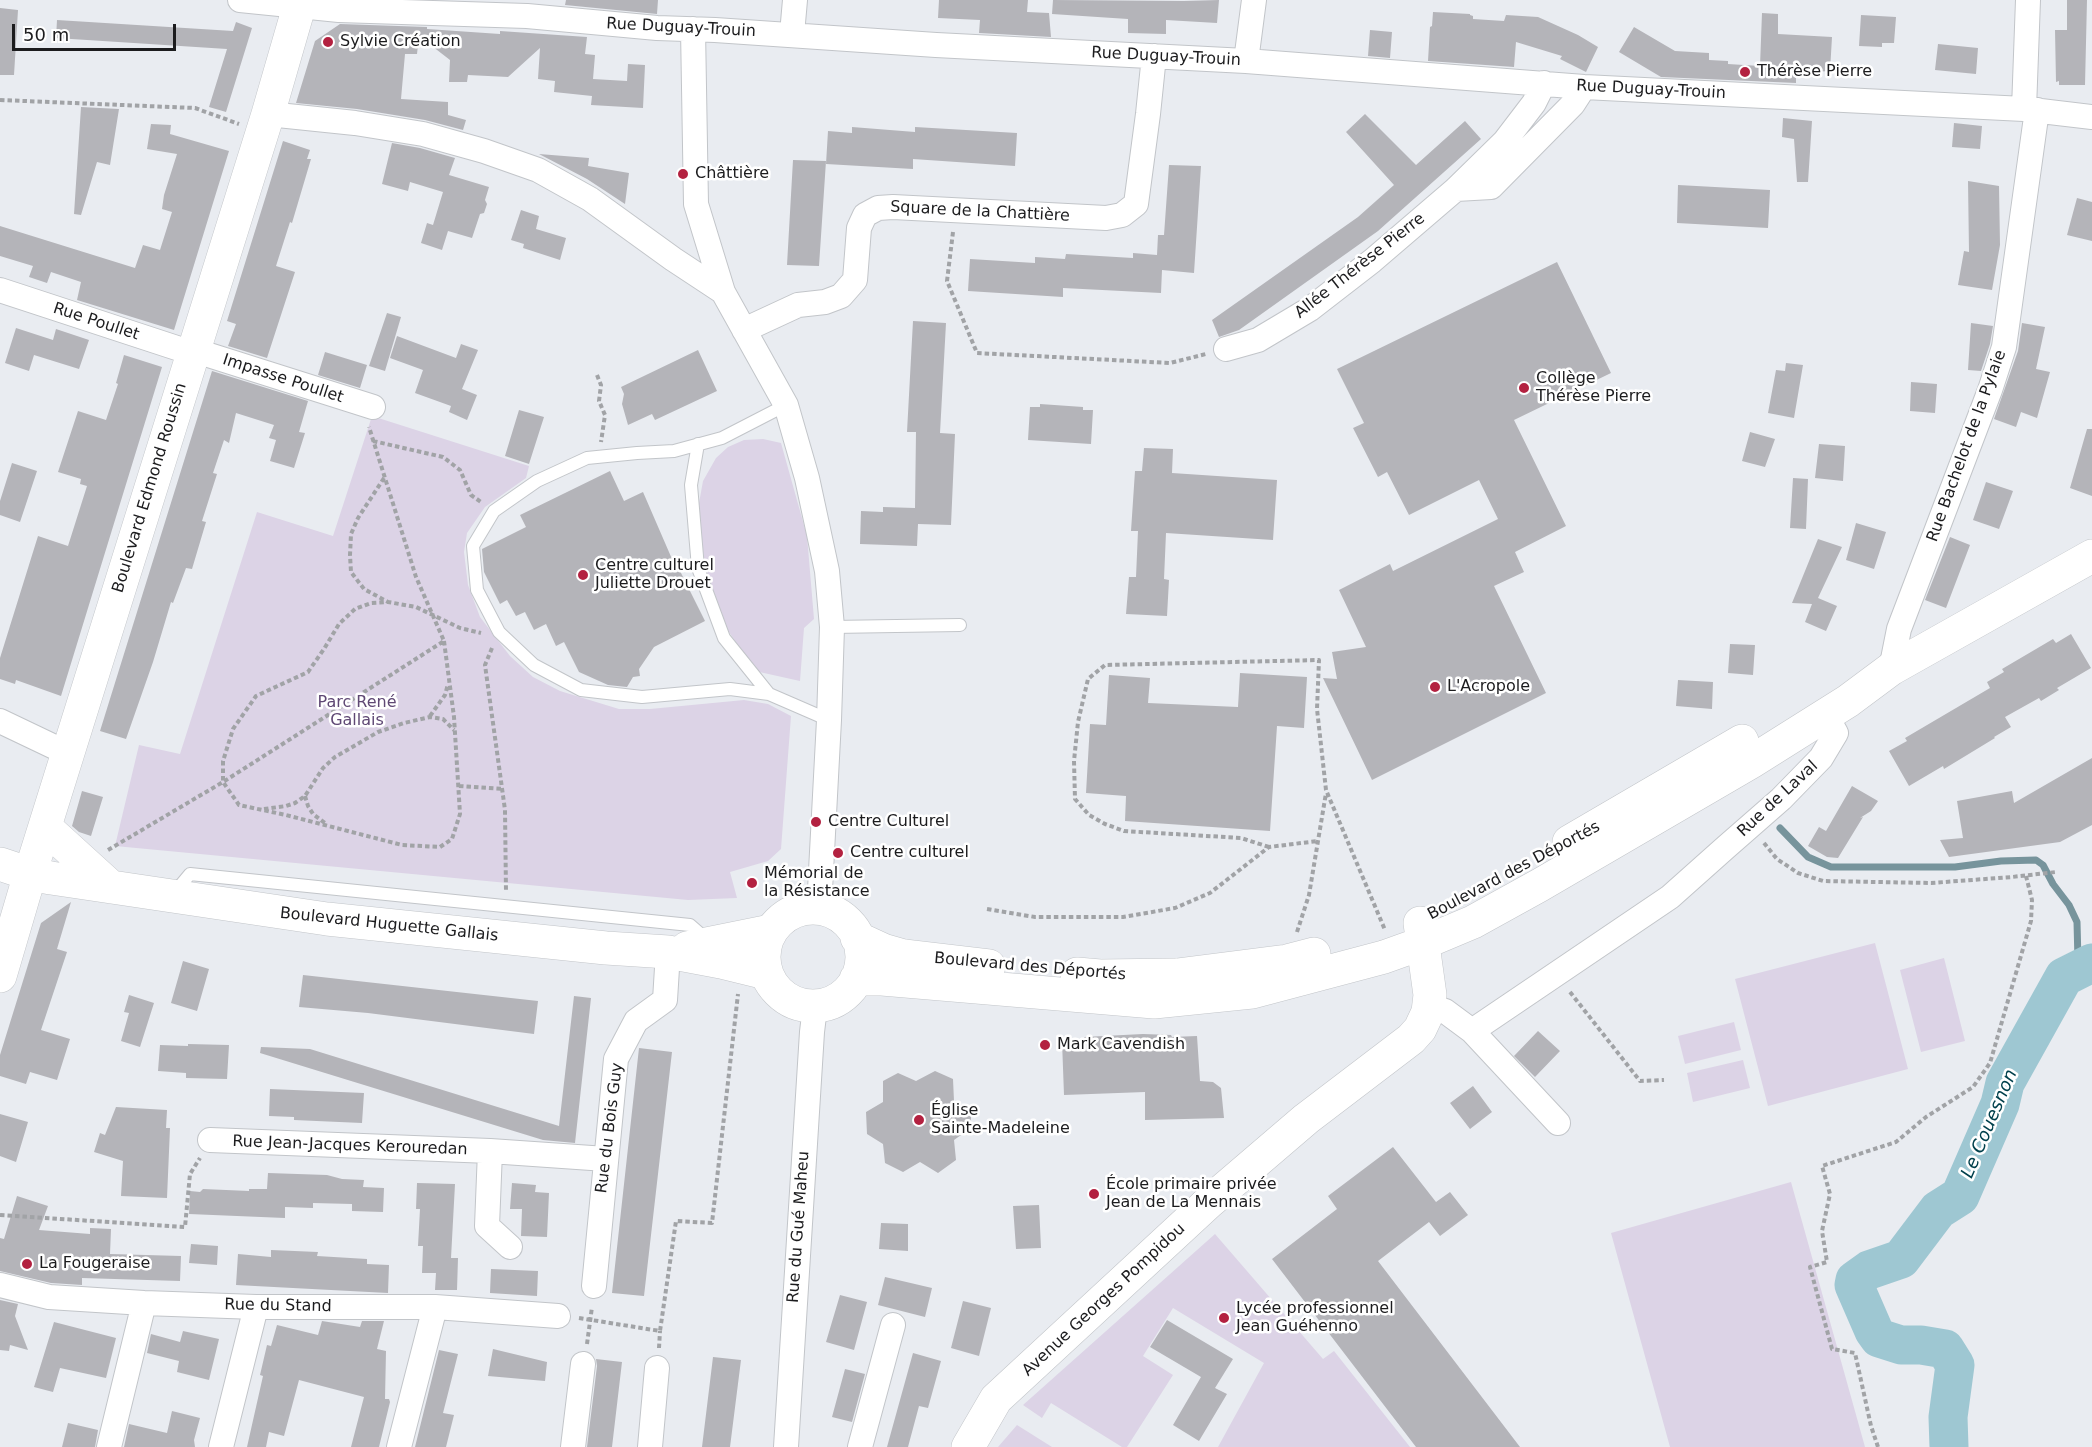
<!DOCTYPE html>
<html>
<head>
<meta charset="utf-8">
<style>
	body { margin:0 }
	#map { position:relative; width:2092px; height:1447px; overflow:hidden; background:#e9ecf1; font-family:"DejaVu Sans",sans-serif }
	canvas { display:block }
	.scale { position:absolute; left:12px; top:24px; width:164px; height:27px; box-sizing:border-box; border:3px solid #1c1c1e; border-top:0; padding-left:8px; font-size:18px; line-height:21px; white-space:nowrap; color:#1c1c1e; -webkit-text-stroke:4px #fff; paint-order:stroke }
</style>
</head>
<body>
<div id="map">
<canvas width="2092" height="1447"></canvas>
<div class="scale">50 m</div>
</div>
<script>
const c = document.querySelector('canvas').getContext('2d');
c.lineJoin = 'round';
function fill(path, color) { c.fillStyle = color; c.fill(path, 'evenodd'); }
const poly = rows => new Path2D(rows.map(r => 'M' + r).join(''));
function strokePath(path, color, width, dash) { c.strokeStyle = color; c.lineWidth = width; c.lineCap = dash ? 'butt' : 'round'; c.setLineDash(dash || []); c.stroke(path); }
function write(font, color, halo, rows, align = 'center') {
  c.font = font + ' "DejaVu Sans",sans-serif'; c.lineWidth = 5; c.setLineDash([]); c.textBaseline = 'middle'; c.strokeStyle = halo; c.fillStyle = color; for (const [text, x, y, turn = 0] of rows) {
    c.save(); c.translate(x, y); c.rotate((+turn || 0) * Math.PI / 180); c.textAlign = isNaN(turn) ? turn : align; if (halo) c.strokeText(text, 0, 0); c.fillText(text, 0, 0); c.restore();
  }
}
const green = poly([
	[372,416,529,466,526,478,485,507,467,533,464,552,468,585,480,617,510,656,533,677,560,691,619,709,650,709,744,700,768,704,791,716,781,849,768,861,730,872,737,898,688,900,115,846,139,745,180,754,257,512,333,536],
	[763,439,781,443,807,536,814,619,804,628,800,681,755,671,725,626,705,565,697,514,703,481,716,458,728,447,744,440],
	[1875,943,1908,1069,1768,1106,1735,979],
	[1944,958,1965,1041,1921,1052,1900,970],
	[1734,1022,1741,1050,1685,1064,1678,1036],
	[1743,1060,1750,1088,1693,1102,1687,1073],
	[1791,1182,1865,1447,1670,1447,1611,1233],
	[1215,1234,1323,1359,1334,1351,1410,1447,1218,1447,1264,1363,1173,1308,1143,1356,1173,1375,1127,1447,1122,1447,1051,1403,1042,1418,1023,1405],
	[1017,1425,1052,1447,998,1447]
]);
const stream = poly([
	[1780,828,1808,857,1831,867,1955,867,2001,861,2036,860,2043,865,2053,884,2069,905,2077,922,2078,961,2076,971]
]);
const river = poly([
	[1949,1447,1948,1417,1955,1365,1945,1349,1921,1345,1901,1345,1879,1338,1874,1331,1854,1285,1855,1280,1869,1270,1901,1259,1938,1210,1960,1196,2000,1104,2005,1083,2064,977,2092,963]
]);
const building = poly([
	[566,0,658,0,657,14,565,5],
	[939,0,1028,0,1027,12,1049,13,1051,37,979,33,980,20,938,18],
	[1053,0,1184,1,1219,0,1217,23,1166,20,1166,34,1128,33,1128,19,1052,14],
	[2067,0,2087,0,2085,85,2059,85,2059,81,2056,82,2055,30,2067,30],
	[0,8,18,10,14,75,0,75],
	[1433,12,1470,14,1470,15,1473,16,1473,19,1504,21,1506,15,1538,17,1578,35,1598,47,1586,72,1560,59,1562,56,1516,42,1514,67,1428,61,1430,27,1432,26],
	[1762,13,1778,14,1778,34,1832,37,1830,71,1811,72,1811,75,1796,74,1796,83,1661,77,1619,52,1634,27,1675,51,1709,53,1709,60,1728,61,1728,64,1760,66],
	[1861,15,1896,17,1894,43,1882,43,1882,47,1859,46],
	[57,20,233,31,236,22,252,28,226,112,209,107,227,49,56,38],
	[340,24,427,27,427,29,500,34,500,31,587,37,585,54,595,55,593,79,627,81,628,64,645,65,643,108,591,105,592,96,554,92,555,81,538,79,540,48,508,77,468,75,467,82,449,82,450,60,419,36,417,54,405,54,401,99,448,102,448,115,466,120,463,130,425,120,357,109,296,103,315,41],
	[1370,30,1392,32,1390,58,1368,56],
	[1938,44,1978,48,1976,74,1935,70],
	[81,107,119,109,110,165,97,162,81,215,74,214],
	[1365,114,1416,165,1465,121,1481,139,1378,231,1239,330,1219,337,1212,320,1358,217,1394,185,1346,132],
	[1783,118,1812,121,1808,182,1797,182,1794,139,1782,137],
	[1954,123,1982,126,1980,149,1952,147],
	[151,124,171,125,170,134,229,151,174,330,77,300,81,282,51,272,47,283,29,277,33,266,0,256,0,226,135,268,143,245,160,250,172,212,162,209,164,195,177,154,147,149],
	[852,127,915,132,915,127,1017,133,1015,166,913,159,913,169,826,164,828,131,852,133],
	[283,141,310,150,307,159,311,159,292,223,290,222,276,266,295,272,267,358,228,346,236,324,227,321],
	[392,143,420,148,455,158,449,175,489,187,485,200,487,204,484,213,480,214,472,238,448,231,442,250,421,243,427,223,433,225,443,192,410,182,408,191,382,184],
	[539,154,589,158,588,166,629,173,625,204,587,179],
	[793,160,826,161,819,266,787,265],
	[1169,165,1201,166,1194,273,1162,270,1161,293,1063,288,1063,297,968,291,970,259,1035,263,1035,257,1065,259,1066,254,1133,258,1133,253,1157,255,1158,235,1164,235],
	[1968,181,1999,186,2000,245,1992,290,1958,285,1964,251,1969,252],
	[1678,185,1770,190,1768,228,1677,223],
	[2077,198,2092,202,2092,241,2067,235],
	[521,210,539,216,536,229,566,238,560,260,523,248,524,244,511,240],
	[1557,262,1611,373,1514,420,1566,526,1515,552,1524,572,1494,586,1546,693,1372,780,1323,678,1337,679,1332,652,1366,647,1339,590,1390,564,1393,571,1498,519,1479,480,1409,515,1387,472,1378,477,1353,428,1364,423,1337,369],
	[387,313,401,317,385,371,369,366],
	[913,321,946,323,940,433,955,434,951,525,918,524,917,546,860,544,861,511,883,512,883,507,915,508,916,432,907,432],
	[1971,323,1993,326,1990,344,1981,371,1968,370],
	[2022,323,2045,327,2036,369,2050,372,2037,418,2021,412,2016,427,1994,419,2018,351],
	[16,328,53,340,56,329,89,340,79,369,34,355,29,371,5,363],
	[397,336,456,358,461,344,478,350,462,389,477,395,467,420,449,412,451,406,415,393,423,370,390,358],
	[698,350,717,391,655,420,652,414,628,425,622,404,624,394,621,387],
	[325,352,367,365,360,388,318,375],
	[124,355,162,367,61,696,16,680,15,684,0,679,0,658,38,536,68,546,87,486,80,484,81,479,58,472,78,411,106,420,118,384,116,383],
	[1786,363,1803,365,1794,418,1768,413,1776,370,1785,371],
	[212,371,308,401,299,432,305,433,294,468,270,461,276,440,269,438,274,425,236,413,229,443,224,440,213,473,217,474,202,521,206,522,192,569,186,568,173,603,171,602,153,662,126,739,100,731],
	[1911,382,1937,384,1935,413,1910,411],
	[1040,404,1083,407,1083,410,1093,410,1091,444,1028,440,1030,407,1040,407],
	[519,410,544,417,529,464,505,456],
	[2087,429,2092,429,2092,496,2070,488],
	[1750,432,1775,439,1765,467,1742,461],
	[1819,444,1845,446,1843,481,1815,478],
	[1144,448,1173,449,1172,473,1277,480,1273,540,1166,533,1164,579,1169,580,1167,616,1126,614,1129,577,1136,577,1138,531,1131,531,1135,471,1142,471],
	[12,463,37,471,20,522,0,515,0,501],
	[610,471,624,501,643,492,672,559,674,559,705,621,654,647,639,669,640,676,633,677,627,687,608,685,579,672,564,642,556,646,546,624,534,630,525,612,516,616,507,600,500,604,484,572,482,549,526,527,520,515],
	[1793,478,1808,479,1806,529,1790,528],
	[1986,482,2013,491,1999,529,1973,520],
	[1856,523,1886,532,1874,569,1846,560],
	[1950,537,1970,545,1946,608,1925,600],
	[1818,539,1842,547,1818,598,1837,606,1826,631,1805,622,1812,604,1792,603],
	[2071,634,2091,668,2057,688,2059,690,2041,701,2039,698,2005,717,2011,727,1994,737,1995,738,1944,769,1943,766,1909,786,1889,751,1907,741,1905,738,1990,688,1987,682,2004,672,2002,669,2053,639,2056,643],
	[1730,644,1755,645,1753,675,1728,673],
	[1240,673,1307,677,1304,728,1277,726,1270,831,1125,821,1126,796,1086,793,1090,724,1106,725,1109,675,1150,678,1148,703,1238,707],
	[1678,680,1713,682,1712,709,1676,706],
	[2092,758,2092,825,2060,842,1949,857,1940,840,1963,838,1957,801,2012,791,2014,803],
	[1852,786,1878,801,1871,811,1860,818,1863,817,1838,858,1827,857,1808,846,1819,827,1826,831],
	[82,791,103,797,91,836,79,832,72,826],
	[71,902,57,949,67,952,41,1030,70,1039,57,1080,30,1072,26,1084,0,1076,0,1055,41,923],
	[183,961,209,969,197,1011,171,1003],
	[303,975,538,1001,534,1034,368,1013,299,1007],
	[129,995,154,1003,140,1047,121,1041,129,1013,124,1012],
	[574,996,591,998,575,1143,543,1140,260,1053,261,1047,310,1049,559,1126],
	[1538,1031,1560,1051,1535,1077,1514,1056],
	[1143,1034,1171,1035,1172,1037,1197,1036,1200,1081,1213,1082,1221,1088,1224,1118,1145,1120,1145,1092,1064,1095,1062,1041,1084,1040,1084,1037],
	[188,1044,229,1045,227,1079,186,1078,186,1073,158,1071,160,1045,188,1046],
	[639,1048,672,1052,644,1296,612,1293],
	[935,1071,953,1079,954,1101,971,1108,971,1128,954,1140,956,1160,938,1173,920,1162,903,1172,885,1163,883,1144,867,1134,866,1112,883,1102,883,1081,898,1073,916,1081],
	[1473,1086,1492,1112,1470,1129,1450,1103],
	[270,1089,364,1093,362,1123,294,1120,294,1117,269,1116],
	[116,1107,167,1110,166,1128,170,1128,167,1198,121,1196,123,1161,94,1152,100,1133,105,1135],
	[0,1114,28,1122,16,1162,0,1156],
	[1393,1147,1436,1202,1450,1192,1468,1215,1440,1236,1429,1222,1378,1261,1520,1447,1416,1447,1272,1259,1337,1209,1328,1196],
	[268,1173,327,1175,342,1179,364,1180,363,1187,384,1188,383,1212,352,1211,352,1204,313,1203,313,1208,285,1207,285,1218,189,1214,190,1191,200,1192,203,1189,249,1191,249,1189,267,1189],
	[417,1183,455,1184,451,1258,458,1258,457,1290,435,1290,436,1273,422,1273,423,1246,418,1246,420,1209,416,1209],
	[512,1183,536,1185,535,1192,549,1193,547,1237,521,1236,522,1209,510,1209],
	[17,1196,48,1206,39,1230,90,1234,90,1228,111,1229,110,1254,181,1256,180,1281,82,1278,82,1285,51,1283,0,1271,0,1238,4,1239],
	[1039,1205,1041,1248,1016,1249,1013,1206],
	[881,1223,908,1224,908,1251,879,1249],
	[191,1244,218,1246,217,1265,189,1263],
	[271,1250,318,1252,317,1256,367,1259,367,1264,389,1265,388,1293,236,1285,238,1254,271,1257],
	[491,1269,538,1271,537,1296,490,1293],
	[885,1277,932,1288,925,1317,878,1305],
	[840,1295,867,1302,854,1350,826,1342],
	[0,1300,18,1304,15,1316,28,1350,10,1345,9,1351,0,1350],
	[963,1301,991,1308,979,1356,951,1348],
	[1167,1320,1233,1359,1215,1388,1227,1394,1199,1441,1173,1425,1201,1377,1150,1347],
	[322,1321,360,1327,362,1321,384,1321,377,1349,386,1351,385,1399,389,1399,390,1402,379,1447,351,1447,364,1397,299,1380,284,1436,269,1432,266,1447,247,1447,263,1376,260,1375,267,1345,271,1346,277,1325,318,1335],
	[54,1322,116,1338,106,1378,60,1368,53,1392,34,1387],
	[183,1331,219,1339,209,1380,177,1372,179,1361,147,1353,151,1334,180,1342],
	[493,1349,547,1362,545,1381,488,1376],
	[439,1350,458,1354,443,1413,454,1415,446,1447,415,1447],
	[913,1353,941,1361,928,1408,919,1406,908,1447,887,1447],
	[713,1357,741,1360,730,1447,702,1447],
	[596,1359,622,1362,612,1447,587,1447,597,1366],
	[845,1369,865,1374,852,1422,832,1417],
	[172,1411,200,1418,194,1440,195,1447,124,1447,129,1424,167,1433],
	[68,1423,98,1430,95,1447,62,1447]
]);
const path = poly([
	[0,100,195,108,239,124],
	[953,232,947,281,977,353,1170,363,1206,354],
	[597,375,601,385,599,401,605,415,601,442],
	[373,441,443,457,460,470,471,495,481,502],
	[384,478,358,518,351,534,350,555,351,572,364,589,388,602],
	[444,641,454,717,460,814,452,839,440,847,402,845,286,815,239,805,223,782,223,761,233,729,256,696,308,672,324,649,339,624,355,609,371,603,388,602,416,607,460,628,481,633],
	[492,648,485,665,505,810,506,892],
	[430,716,445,695,448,684],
	[459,786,503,789],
	[305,796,308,806,313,814,325,823],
	[264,809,286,806,295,803,305,796,323,768,335,757,378,732,404,723,430,717,443,719,454,730],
	[1764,843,1777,859,1798,873,1823,881,1931,883,2012,877,2056,872],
	[1269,847,1241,838,1124,831,1105,824,1089,815,1075,799,1074,761,1078,722,1088,679,1105,665,1319,660,1317,709,1326,790,1385,930],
	[108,850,223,782,444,641,416,577,369,427],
	[987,909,1035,917,1123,917,1175,908,1210,893,1269,847,1318,841],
	[1297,932,1309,895,1326,793],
	[1570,992,1640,1081,1664,1080],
	[0,1215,185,1227,190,1174,200,1158],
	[579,1318,660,1331,676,1221,712,1223,738,994],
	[587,1344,592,1307],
	[659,1348,660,1331],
	[1878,1447,1871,1426,1855,1353,1832,1349,1810,1267,1827,1262,1822,1231,1830,1194,1822,1166,1896,1142,1926,1117,1973,1087,1990,1063,2031,921,2032,900,2026,876]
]);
const lane = poly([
	[786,405,722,438,674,451,637,453,587,458,537,481,494,511,473,546,477,590,499,632,534,665,581,690,642,697,730,689,769,694,829,720],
	[698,444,691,485,698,568,724,638,769,694],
	[832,627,960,625],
	[175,892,190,874,690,925,706,939]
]);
const street = poly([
	[240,0,339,10,527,16,657,28,715,30,936,45,1246,61,1584,87,2024,109,2092,117],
	[693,29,696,204,723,292],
	[792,34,795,0],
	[1246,61,1254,0],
	[2024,109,2028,0],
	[268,114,355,123,423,134,484,151,538,170,590,199,673,259,723,292,786,405,807,478,827,571,832,627,829,720,819,909],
	[1456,189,1491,187,1573,104,1584,87],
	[0,290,192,353],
	[744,330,798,305,825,302,841,296,855,280,859,228,865,215,878,208,893,207,1106,218,1122,215,1136,204,1148,114,1154,56],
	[1226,349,1258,340,1310,309,1372,261,1456,189,1505,141,1534,103,1544,83],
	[193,350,373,407],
	[1891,669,1899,629,1990,390,2004,347,2037,110],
	[0,721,67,753],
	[1429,1006,1445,1011,1472,1031,1558,1123],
	[1472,1031,1670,897,1725,848,1781,799,1821,758,1836,733,1826,715],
	[210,1140,490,1151,606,1159],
	[490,1151,487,1226,510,1247],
	[0,1285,49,1297,144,1303,256,1307,435,1307,558,1316],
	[594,1286,616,1059,636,1021,665,1000,668,952],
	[109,1447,144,1303],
	[221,1447,256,1307],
	[399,1447,435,1307],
	[573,1447,583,1364],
	[650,1447,657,1368],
	[786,1447,812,1032,815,1007],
	[860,1447,893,1325]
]);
const secondary = poly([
	[45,827,111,887],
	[1569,842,1742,741],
	[0,864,30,874,51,878,327,919,606,948,668,952,721,962,766,973],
	'764 957a49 49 0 1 1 98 0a49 49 0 1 1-98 0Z',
	[857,938,883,950,904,956,989,966],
	[687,948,771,931],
	[1077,974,1100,976,1177,975,1287,961,1314,954],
	[0,976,30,874,268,114,301,0],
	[856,979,882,979,1154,1002,1252,992,1384,957,1423,943,1473,922,1540,885,1751,762,1848,701,1891,669,2092,556],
	[968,1447,996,1399,1209,1202,1306,1119,1411,1039,1420,1029,1428,1012,1430,995,1420,923]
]);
const markers = [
	[328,42,6,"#b32140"],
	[1745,72,6,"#b32140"],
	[683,174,6,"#b32140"],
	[1524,388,6,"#b32140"],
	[583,575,6,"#b32140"],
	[1435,687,6,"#b32140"],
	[816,822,6,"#b32140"],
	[838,853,6,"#b32140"],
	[752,883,6,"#b32140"],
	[1045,1045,6,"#b32140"],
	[919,1120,6,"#b32140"],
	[1094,1194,6,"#b32140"],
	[27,1264,6,"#b32140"],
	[1224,1318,6,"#b32140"]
];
const streetNames = [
	["Rue Duguay-Trouin",681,28,3],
	["Rue Duguay-Trouin",1166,57,3],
	["Rue Duguay-Trouin",1651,90,3],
	["Square de la Chattière",980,212,3],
	["Allée Thérèse Pierre",1360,266,-38],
	["Rue Poullet",96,322,18],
	["Impasse Poullet",283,379,18],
	["Rue Bachelot de la Pylaie",1967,446,-70],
	["Boulevard Edmond Roussin",150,488,-73],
	["Rue de Laval",1778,799,-43],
	["Boulevard des Déportés",1514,871,-28],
	["Boulevard Huguette Gallais",389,925,6],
	["Boulevard des Déportés",1030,967,5],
	["Rue du Bois Guy",610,1128,-83],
	["Rue Jean-Jacques Kerouredan",350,1146,2],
	["Rue du Gué Maheu",799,1227,-86],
	["Avenue Georges Pompidou",1104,1300,-43],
	["Rue du Stand",278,1306,1]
];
const poiNames = [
	["Sylvie Création",340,42],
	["Thérèse Pierre",1757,72],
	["Châttière",695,174],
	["Collège",1536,379],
	["Thérèse Pierre",1536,397],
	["Centre culturel",595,566],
	["Juliette Drouet",595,584],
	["L'Acropole",1447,687],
	["Centre Culturel",828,822],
	["Centre culturel",850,853],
	["Mémorial de",764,874],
	["la Résistance",764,892],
	["Mark Cavendish",1057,1045],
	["Église",931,1111],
	["Sainte-Madeleine",931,1129],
	["École primaire privée",1106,1185],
	["Jean de La Mennais",1106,1203],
	["La Fougeraise",39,1264],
	["Lycée professionnel",1236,1309],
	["Jean Guéhenno",1236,1327]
];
const parkNames = [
	["Parc René",357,703],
	["Gallais",357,721]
];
const waterNames = [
	["Le Couesnon",1990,1124,-67]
];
fill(green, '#dcd3e6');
strokePath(stream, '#77949c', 7);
strokePath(river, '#9ec7d2', 39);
fill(building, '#b4b4b9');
strokePath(lane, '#c2c5c9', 14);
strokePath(street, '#c2c5c9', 26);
strokePath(secondary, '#c2c5c9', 34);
strokePath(path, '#a1a3a6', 4, [4.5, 3]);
strokePath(lane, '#fff', 12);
strokePath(street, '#fff', 24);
strokePath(secondary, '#fff', 33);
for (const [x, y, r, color] of markers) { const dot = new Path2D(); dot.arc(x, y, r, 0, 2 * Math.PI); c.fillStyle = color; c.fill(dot); strokePath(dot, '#fff', 2); }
write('16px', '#1c1c1e', '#fff', streetNames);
write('16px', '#1c1c1e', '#fff', poiNames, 'left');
write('16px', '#5f4874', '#fff', parkNames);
write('italic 18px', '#00404c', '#fff', waterNames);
</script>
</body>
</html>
